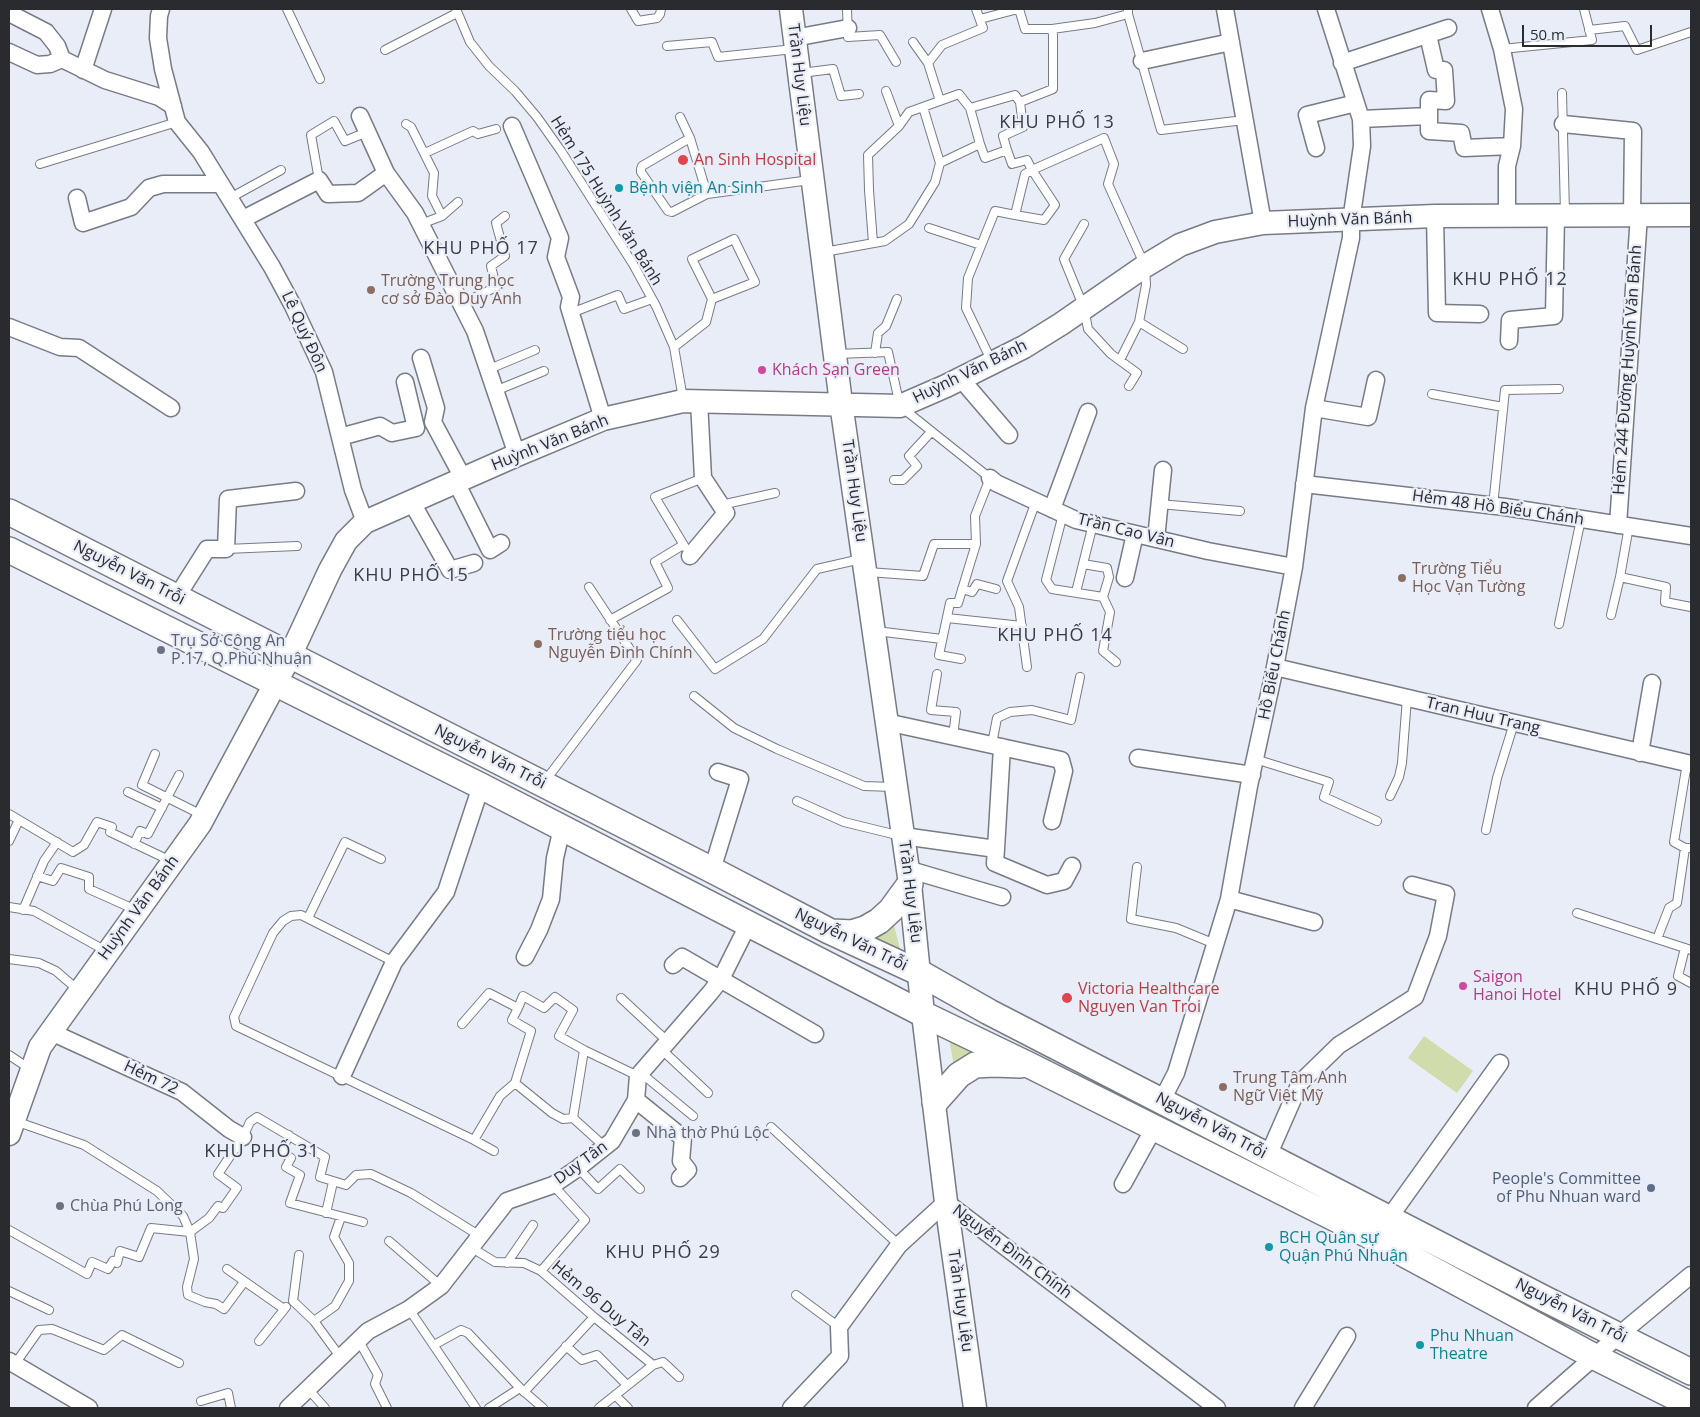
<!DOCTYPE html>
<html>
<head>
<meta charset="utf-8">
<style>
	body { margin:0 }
	#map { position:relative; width:1700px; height:1417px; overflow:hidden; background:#e9edf8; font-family:"Open Sans",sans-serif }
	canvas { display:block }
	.frame { position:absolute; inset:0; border:10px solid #2a2b2f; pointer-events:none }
	.scale { position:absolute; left:1522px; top:25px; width:130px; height:22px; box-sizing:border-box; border:2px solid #2a2b2f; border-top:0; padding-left:6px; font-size:15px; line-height:18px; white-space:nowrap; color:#2a2b2f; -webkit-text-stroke:4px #e9edf8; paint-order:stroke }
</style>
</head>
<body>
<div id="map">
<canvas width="1700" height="1417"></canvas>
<div class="frame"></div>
<div class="scale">50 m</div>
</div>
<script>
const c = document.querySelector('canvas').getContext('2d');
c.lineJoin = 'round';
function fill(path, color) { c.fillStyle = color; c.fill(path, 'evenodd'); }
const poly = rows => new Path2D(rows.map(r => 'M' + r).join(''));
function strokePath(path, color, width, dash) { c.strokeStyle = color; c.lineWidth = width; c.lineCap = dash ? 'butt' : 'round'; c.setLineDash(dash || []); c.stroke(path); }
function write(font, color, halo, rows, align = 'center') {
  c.font = font + ' "Open Sans",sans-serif'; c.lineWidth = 4.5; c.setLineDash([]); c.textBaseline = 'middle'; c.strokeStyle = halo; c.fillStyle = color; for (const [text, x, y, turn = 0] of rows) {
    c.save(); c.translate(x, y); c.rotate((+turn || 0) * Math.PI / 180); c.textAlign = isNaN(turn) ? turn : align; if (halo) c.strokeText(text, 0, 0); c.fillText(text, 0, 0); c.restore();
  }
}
const green = poly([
	[893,921,900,949,871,937],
	[1424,1036,1473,1071,1457,1093,1408,1058],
	[949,1038,977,1053,954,1067]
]);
const lane = poly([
	[287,9,320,79],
	[456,9,470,42,489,66,515,91,537,117,561,151,633,264,656,306,674,347,683,399],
	[631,9,638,21,657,18,660,14,661,9],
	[847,9,848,37,880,35,896,62],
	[1128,9,1128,14,1161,130,1244,120],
	[980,19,1018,9],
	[1052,29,1095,23,1128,14],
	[1589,30,1625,26,1637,50,1691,32],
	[913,42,928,63,940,101],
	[667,46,712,42,718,57,794,49],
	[1502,49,1592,40,1584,9],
	[385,50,457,13],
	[928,63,942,45,983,28,976,9],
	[801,73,833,69,841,96,859,94],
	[886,91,899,126],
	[1562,93,1565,213],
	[923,107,940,163],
	[970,108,1015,95,1020,102],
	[680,117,690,138,707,194,810,180],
	[406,124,411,127,434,173,432,196,442,216],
	[690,138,642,166,641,169,641,172,668,211,672,212,707,194],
	[980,144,985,158,1007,150,1003,136,1023,127,1020,102,1053,89,1053,35,1052,29,1025,29,1019,9],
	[1007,150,1012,164,1027,160,1032,170,1104,138,1114,164,1108,184,1145,266,1146,285,1139,322,1120,360],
	[425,153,473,131,478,134,496,129],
	[40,164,177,122],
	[319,180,311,135,334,121,345,141,367,132],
	[230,198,281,170],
	[421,224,442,216,458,202],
	[1084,224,1064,259,1084,308,1088,329,1111,354,1137,373,1129,386],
	[929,228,981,245],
	[873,243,869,190,868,155,899,126,909,112,959,94,970,108,980,144,940,163],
	[824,252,885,241,909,224,935,182,940,163],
	[461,304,496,287,491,266,505,256,496,223,505,216],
	[571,313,618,295,624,309,652,299],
	[1139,322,1183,349],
	[674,347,706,322,712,299,692,259,734,239,755,282,712,299],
	[875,353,878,333,886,326,897,299],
	[837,354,888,352,900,406,990,478,975,516,976,544,958,603,950,603,939,655,961,659],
	[992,362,966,308,968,278,995,211,1015,215,1044,220,1055,205,1032,170,1025,174,1015,215],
	[487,370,535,350],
	[495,391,544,371],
	[1432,394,1503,407],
	[894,480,903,480,917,466,909,456,931,432],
	[1159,504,1240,511],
	[721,505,775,493],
	[1493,506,1505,390,1559,389],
	[1063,514,1046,580,1052,589,1103,597,1110,612,1103,651,1116,662],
	[1629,526,1620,577,1666,587,1665,602,1691,607],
	[685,547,655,497,703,478],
	[226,549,297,546],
	[1083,564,1107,568,1109,577,1103,597],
	[868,572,923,576,934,544,976,544],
	[962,589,972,592,977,584,996,589],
	[1076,592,1093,524],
	[1611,615,1620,577],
	[947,618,1022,626],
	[610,620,668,588,655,562,683,545],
	[677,620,715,669,763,639,817,569,861,559],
	[1559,624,1581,519],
	[876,631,942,639],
	[1027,667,1019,607,1007,581,1036,501],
	[937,674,931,710,956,712,953,736],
	[694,696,734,728,777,749,864,786,894,787],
	[992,744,997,718,1010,712,1032,710,1071,720,1080,677],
	[155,754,142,785,202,815],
	[1255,759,1329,782,1324,797,1377,821],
	[1687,763,1674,842,1685,848,1691,848],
	[545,781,637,660,589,587],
	[128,792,162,808],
	[1390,796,1399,777,1402,763,1407,698],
	[797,801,844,822,901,836],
	[9,814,73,852,84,845,97,822,112,827,110,832,171,861],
	[1486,830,1497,778,1514,723],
	[9,841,19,820],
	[134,844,140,831,148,834,179,775],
	[1137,867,1131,919,1176,928,1215,944],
	[37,876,53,881,61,868,89,877,89,889,136,910],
	[9,907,34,911,106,951],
	[23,910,44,861,57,842],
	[1577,913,1691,950],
	[308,918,345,842,381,859],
	[1657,939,1669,908,1677,903,1685,848],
	[1685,948,1678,976,1691,983],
	[9,959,39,963,56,971,78,990],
	[394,962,301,915,291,916,283,921,273,933,234,1017,236,1026,474,1140,494,1151],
	[621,998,667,1041],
	[462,1024,489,993,518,1008,523,996,544,1008,555,997,573,1010,559,1036,584,1050,638,1076],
	[661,1049,708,1093],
	[9,1055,30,1069],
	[641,1073,693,1116],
	[515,1083,552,1113,563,1119,573,1118,605,1147],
	[573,1118,584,1050],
	[15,1121,84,1145,157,1191,183,1216,190,1232,194,1259,187,1287,188,1295,205,1302,216,1304,224,1309,244,1282],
	[771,1127,899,1245],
	[289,1135,281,1152,291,1158,286,1167,300,1175,290,1203,363,1222],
	[474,1140,500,1096,515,1083,531,1031,512,1020,518,1008],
	[578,1168,598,1189,620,1169,640,1189],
	[326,1213,333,1182],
	[9,1230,87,1274,92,1262,108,1269,113,1261,117,1263,120,1251,139,1257,151,1228,190,1232,209,1218,218,1206,223,1208,237,1188,218,1174,243,1137,250,1122,257,1117,325,1157,320,1177,346,1185,356,1175,371,1174,411,1193,480,1236],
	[389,1241,441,1286],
	[472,1248,495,1262,524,1263,541,1271,594,1317,653,1365,663,1362,679,1377],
	[299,1255,293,1301,314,1321,341,1358],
	[507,1263,533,1225],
	[227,1269,284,1309],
	[541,1271,585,1220,553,1185],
	[9,1291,49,1310],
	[796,1295,839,1327],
	[409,1309,476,1408],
	[314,1321,335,1306,349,1281,349,1263,334,1237,341,1217],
	[259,1341,286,1307],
	[359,1341,378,1375,375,1384,387,1408],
	[434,1345,461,1330,468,1333,520,1388,543,1408],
	[566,1346,582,1360,597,1355,627,1385],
	[15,1364,39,1330,52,1329,104,1350,122,1335,179,1363],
	[309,1390,325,1408],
	[524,1392,594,1317],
	[615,1395,628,1408],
	[201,1401,228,1393,231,1408],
	[489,1408,520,1388],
	[599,1408,653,1365]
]);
const street = poly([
	[161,9,159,16,158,38,163,69,177,122,201,152,272,267,293,306,324,372,353,490,365,522],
	[1225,9,1263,223],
	[1490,9,1502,49,1514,109,1512,146,1507,166,1507,214],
	[9,13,46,32,57,46,62,59],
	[1428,35,1436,70,1444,70,1446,101,1429,100,1429,131,1461,133,1464,148,1512,146],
	[794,38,848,28],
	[9,52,37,65,50,64,62,59],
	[62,59,105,80,159,97,173,106],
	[1142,61,1231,42],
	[1342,63,1448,28],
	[83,70,103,9],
	[360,116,386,173,415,213,475,331,517,455],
	[1361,119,1428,116],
	[1563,124,1633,131,1632,215],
	[512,126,560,238,556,257,571,297,569,307,603,419],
	[1316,148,1307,115,1356,103],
	[77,198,83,223,131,207,149,188,163,184,221,184],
	[1435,216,1437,313,1480,314],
	[243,219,319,180,328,194,358,193,386,173],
	[9,327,60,347,79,348,171,408],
	[1509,341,1510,320,1554,316,1556,215],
	[421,358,436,408,433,422,463,478],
	[961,379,1009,435],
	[1314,408,1368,417,1376,380],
	[340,437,380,426,392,433,416,428,405,382],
	[990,478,996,483,1076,520,1208,551,1294,567],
	[456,482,490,550,501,543],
	[1304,484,1505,507,1691,536],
	[411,501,450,570,474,563],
	[1052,509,1088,412],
	[1618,525,1639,215],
	[1156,539,1163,470],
	[690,556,726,513,703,478,699,401],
	[1125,578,1135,534],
	[176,598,207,549,226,549,228,499,296,491],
	[1275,667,1691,764],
	[886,722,1061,760,1064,771,1052,821],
	[1640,753,1652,683],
	[1138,758,1252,775],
	[903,836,996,849,995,863,1047,885,1064,881,1072,866],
	[996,849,1002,747],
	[907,869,1002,897],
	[712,870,740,779,718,772],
	[1229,899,1314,922],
	[525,957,539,930,551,899,555,858,562,828],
	[673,965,682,957,815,1034],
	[51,1032,182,1092,229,1129,243,1137],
	[342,1076,394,962,446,892,481,786],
	[636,1100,683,1138,681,1161,688,1170,680,1178],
	[1162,1100,1176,1073,1229,899,1249,786,1275,667,1294,567,1314,408,1351,238,1351,221,1362,146,1361,119,1326,9],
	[1268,1156,1300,1083,1339,1045,1415,997,1438,936,1446,894,1412,885],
	[1123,1184,1154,1128],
	[1389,1218,1500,1063],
	[9,1361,89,1408],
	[288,1408,368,1331,409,1309,441,1286,507,1201,553,1185,578,1168,612,1141,636,1100,638,1076,710,993,721,979,748,925],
	[791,1408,840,1356,839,1327,899,1245,946,1202,1217,1408],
	[1303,1408,1347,1336],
	[1536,1408,1619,1335,1691,1275]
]);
const secondary = poly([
	[791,9,841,403,910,884,923,1014,946,1202,975,1408],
	[9,1134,40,1047,200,824,290,656,330,570,346,541,365,522,517,455,603,419,683,401,900,406,946,386,1024,347,1061,324,1145,266,1180,245,1215,232,1263,223,1435,216,1691,215]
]);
const primary = poly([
	[9,512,712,870,829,931,920,973,989,1012,1545,1299,1691,1372],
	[9,550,481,786,923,1014,1029,1065,1378,1240,1595,1357,1691,1405],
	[832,932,852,933,865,929,879,921,891,910,910,884],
	[935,1102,959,1075,975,1065,994,1064,1020,1065]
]);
const markers = [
	[683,160,6,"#e0444e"],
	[619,188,5,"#0f9aa8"],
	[371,290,5,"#8d6e63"],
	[762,370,5,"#d1479c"],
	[1402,578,5,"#8d6e63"],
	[538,644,5,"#8d6e63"],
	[161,650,5,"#6b7280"],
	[1463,986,5,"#d1479c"],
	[1067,998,6,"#e0444e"],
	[1223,1087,5,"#8d6e63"],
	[636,1133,5,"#6b7280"],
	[1651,1188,5,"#5c6f8a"],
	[60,1206,5,"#6b7280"],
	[1269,1247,5,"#0f9aa8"],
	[1420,1345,5,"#0f9aa8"]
];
const streetNames = [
	["Trần Huy Liệu",799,75,83],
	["Hẻm 175 Huỳnh Văn Bánh",606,201,58],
	["Huỳnh Văn Bánh",1350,220,-2],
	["Lê Quý Ðôn",304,332,65],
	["Hẻm 244 Đường Huỳnh Văn Bánh",1628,370,-86],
	["Huỳnh Văn Bánh",970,372,-26],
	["Huỳnh Văn Bánh",550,443,-22],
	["Trần Huy Liệu",854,491,82],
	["Hẻm 48 Hồ Biểu Chánh",1498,508,8],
	["Trần Cao Vân",1126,531,14],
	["Nguyễn Văn Trỗi",129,573,27],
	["Hồ Biểu Chánh",1275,665,-79],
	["Tran Huu Trang",1483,716,13],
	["Nguyễn Văn Trỗi",490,757,27],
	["Trần Huy Liệu",910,892,83],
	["Huỳnh Văn Bánh",139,908,-54],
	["Nguyễn Văn Trỗi",851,940,26],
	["Hẻm 72",151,1078,25],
	["Nguyễn Văn Trỗi",1211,1126,28],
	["Duy Tân",581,1163,-36],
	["Nguyễn Đình Chính",1012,1252,37],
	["Trần Huy Liệu",960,1301,82],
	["Hẻm 96 Duy Tân",601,1304,40],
	["Nguyễn Văn Trỗi",1571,1311,27]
];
const healthNames = [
	["An Sinh Hospital",694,160],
	["Victoria Healthcare",1078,989],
	["Nguyen Van Troi",1078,1007]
];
const cultureNames = [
	["Bệnh viện An Sinh",629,188],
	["BCH Quân sự",1279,1238],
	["Quận Phú Nhuận",1279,1256],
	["Phu Nhuan",1430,1336],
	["Theatre",1430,1354]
];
const educationNames = [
	["Trường Trung học",381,281],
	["cơ sở Đào Duy Anh",381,299],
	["Trường Tiểu",1412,569],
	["Học Vạn Tường",1412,587],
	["Trường tiểu học",548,635],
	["Nguyễn Đình Chính",548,653],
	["Trung Tâm Anh",1233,1078],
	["Ngữ Việt Mỹ",1233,1096]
];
const hotelNames = [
	["Khách Sạn Green",772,370],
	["Saigon",1473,977],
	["Hanoi Hotel",1473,995]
];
const worshipNames = [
	["Trụ Sở Công An",171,641],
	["P.17, Q.Phú Nhuận",171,659],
	["Nhà thờ Phú Lộc",646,1133],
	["Chùa Phú Long",70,1206]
];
const serviceNames = [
	["People's Committee",1641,1179],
	["of Phu Nhuan ward",1641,1197]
];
const neighbourhoodNames = [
	["KHU PHỐ 13",1057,123],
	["KHU PHỐ 17",481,249],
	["KHU PHỐ 12",1510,280],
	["KHU PHỐ 15",411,576],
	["KHU PHỐ 14",1055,636],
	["KHU PHỐ 9",1626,990],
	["KHU PHỐ 31",262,1152],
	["KHU PHỐ 29",663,1253]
];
fill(green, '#d0dcab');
strokePath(lane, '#777b84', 10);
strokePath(street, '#777b84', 19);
strokePath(secondary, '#777b84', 25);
strokePath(primary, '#777b84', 28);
strokePath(lane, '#fff', 8);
strokePath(street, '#fff', 16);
strokePath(secondary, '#fff', 22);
strokePath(primary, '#fff', 25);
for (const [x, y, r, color] of markers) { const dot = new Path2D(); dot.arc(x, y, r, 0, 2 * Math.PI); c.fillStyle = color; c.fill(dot); strokePath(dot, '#e9edf8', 2); }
write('16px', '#2a2b2f', '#e9edf8', streetNames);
write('16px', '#be3a42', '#e9edf8', healthNames, 'left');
write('16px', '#0d838f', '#e9edf8', cultureNames, 'left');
write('16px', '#785e54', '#e9edf8', educationNames, 'left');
write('16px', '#b23c85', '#e9edf8', hotelNames, 'left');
write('16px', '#5b616d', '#e9edf8', worshipNames, 'left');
write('16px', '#4e5e75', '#e9edf8', serviceNames, 'right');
c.letterSpacing = '1px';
write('18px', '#393c45', '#e9edf8', neighbourhoodNames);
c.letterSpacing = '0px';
</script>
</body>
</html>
